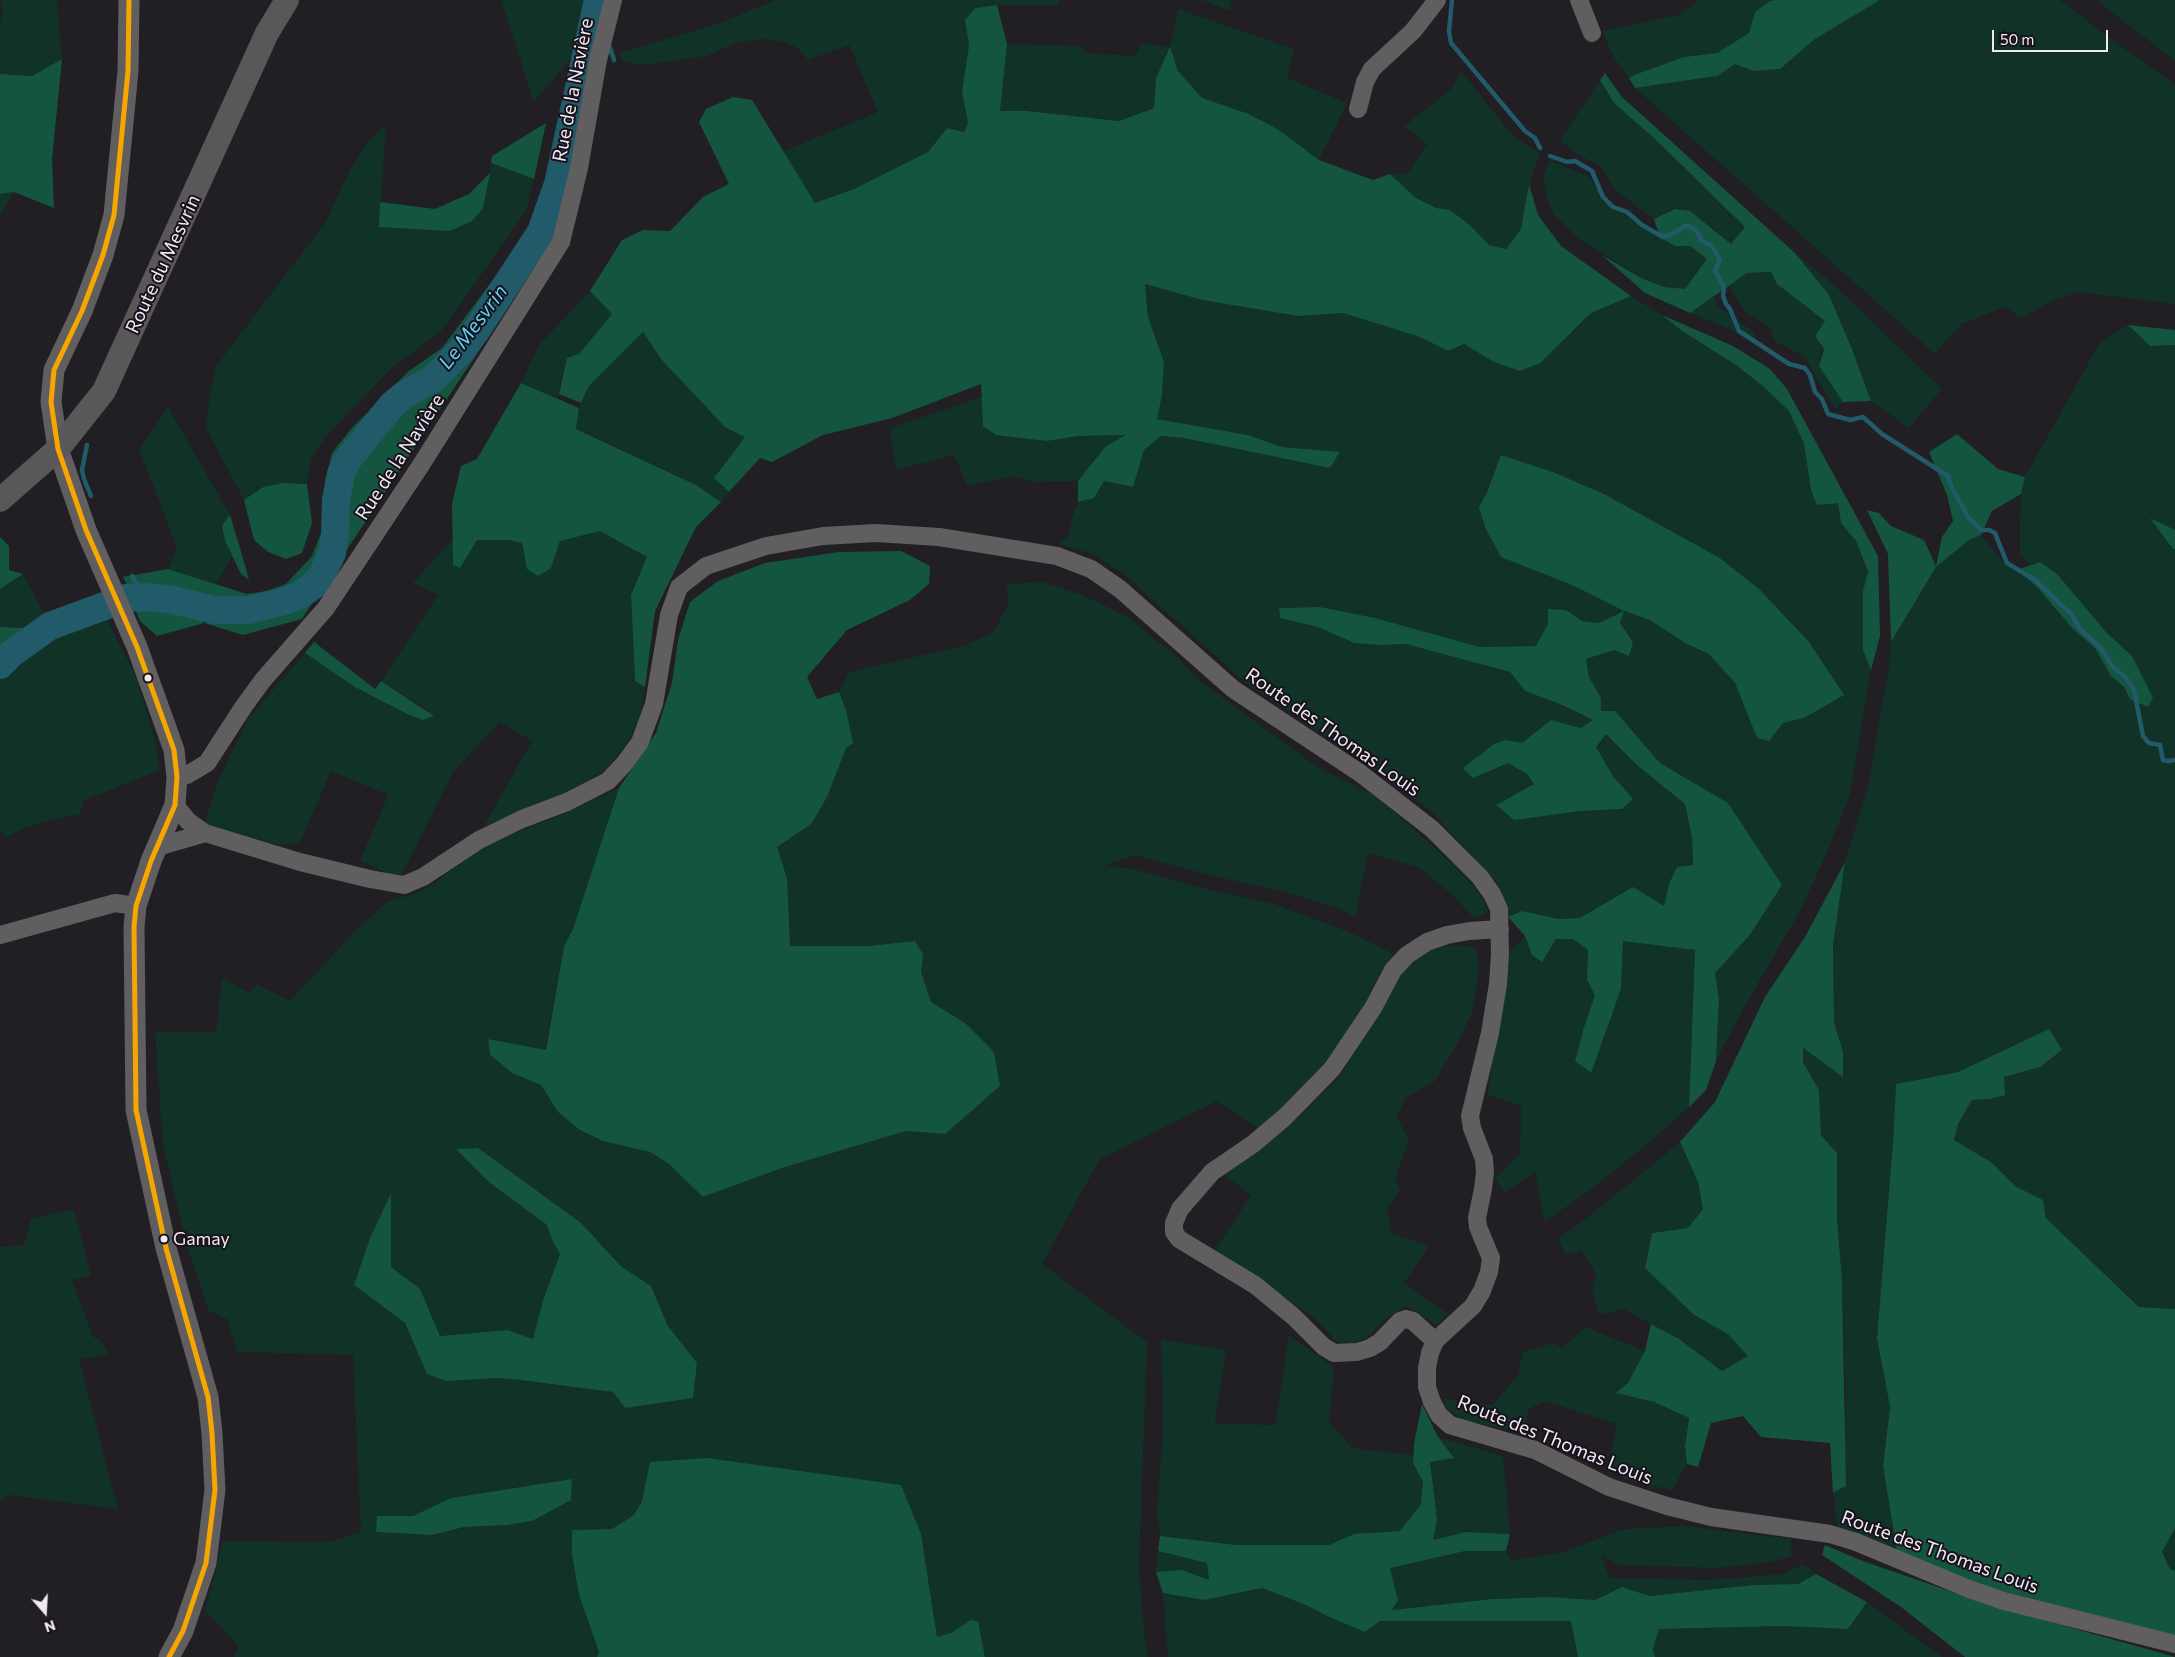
<!DOCTYPE html>
<html>
<head>
<meta charset="utf-8">
<style>
	body { margin:0 }
	#map { position:relative; width:2175px; height:1657px; overflow:hidden; background:#211e24; font-family:Commissioner,sans-serif }
	canvas { display:block }
	.north { position:absolute; left:20px; top:1587px; width:50px; height:50px; -webkit-text-stroke:4px #19121d; paint-order:stroke; rotate:161deg; font-size:14px; font-weight:700; line-height:20px; text-align:center; color:#f0ebf3 }
	.north::after { content:''; display:block; margin:auto; width:18px; height:22px; background:#f0ebf3; clip-path:polygon(50% 0,100% 100%,50% 72%,0 100%) }
	.scale { position:absolute; left:1992px; top:30px; width:116px; height:22px; box-sizing:border-box; border:2px solid #f0ebf3; border-top:0; padding-left:6px; font-size:15px; line-height:18px; white-space:nowrap; color:#f0ebf3; -webkit-text-stroke:4px #19121d; paint-order:stroke }
</style>
</head>
<body>
<div id="map">
<canvas width="2175" height="1657"></canvas>
<div class="north">N</div>
<div class="scale">50 m</div>
</div>
<script>
const c = document.querySelector('canvas').getContext('2d');
c.lineJoin = 'round';
function fill(path, color) { c.fillStyle = color; c.fill(path, 'evenodd'); }
const poly = rows => new Path2D(rows.map(r => 'M' + r).join(''));
function strokePath(path, color, width, dash) { c.strokeStyle = color; c.lineWidth = width; c.lineCap = dash ? 'butt' : 'round'; c.setLineDash(dash || []); c.stroke(path); }
function write(font, color, halo, rows, align = 'center') {
  c.font = font + ' Commissioner,sans-serif'; c.lineWidth = 4; c.setLineDash([]); c.textBaseline = 'middle'; c.strokeStyle = halo; c.fillStyle = color; for (const [text, x, y, turn = 0] of rows) {
    c.save(); c.translate(x, y); c.rotate((+turn || 0) * Math.PI / 180); c.textAlign = isNaN(turn) ? turn : align; if (halo) c.strokeText(text, 0, 0); c.fillText(text, 0, 0); c.restore();
  }
}
const green = poly([
	[0,0,57,0,62,59,32,76,0,74,0,26,3,11],
	[478,0,588,0,582,35,572,57,534,102,501,0],
	[776,0,1059,0,1059,5,997,5,975,8,965,20,969,45,962,92,968,124,963,132,947,128,928,152,854,189,815,203,782,152,878,112,849,45,808,60,797,48,785,42,764,39,739,42,707,56,643,65,623,61,619,53,720,23],
	[1202,0,1231,0,1230,11],
	[1699,0,1775,0,1770,1,1755,12,1749,33,1717,53,1684,57,1629,78,1614,58,1602,31,1678,15],
	[1880,0,2060,0,2111,39,2175,84,2175,304,2078,292,2052,301,2021,318,2005,307,1961,324,1935,354,1635,88,1717,76,1735,64,1754,71,1780,69,1815,39],
	[2096,0,2175,0,2175,61,2149,41],
	[1178,9,1294,49,1287,78,1347,103,1319,160,1279,130,1249,114,1202,98,1178,71,1170,48,1156,78,1154,107,1119,121,1027,111,1000,111,1007,44,1081,46,1087,53,1135,56,1142,43,1170,47],
	[1461,71,1514,137,1540,153,1529,184,1521,229,1506,249,1489,245,1470,225,1450,210,1436,208,1416,198,1390,174,1407,174,1427,144,1404,126,1450,90],
	[1600,80,1614,103,1657,141,1745,227,1731,245,1713,228,1675,209,1654,219,1615,190,1601,167,1575,153,1560,140],
	[386,124,379,227,483,208,491,163,534,179,526,211,442,330,392,368,327,435,311,458,307,484,283,483,263,487,244,500,206,428,209,399,216,366,325,223,349,172,368,142],
	[1549,160,1590,177,1603,201,1675,246,1690,246,1708,259,1685,290,1664,287,1641,278,1577,237,1554,215,1548,201,1543,176],
	[14,192,0,216,0,194],
	[1795,253,1832,283,1942,389,1909,428,1871,401,1852,349,1829,295],
	[1771,272,1777,284,1825,321,1824,349,1821,350,1819,366,1843,402,1835,409,1804,356,1774,341,1770,327,1746,313,1729,286,1747,273],
	[1145,284,1202,300,1298,316,1343,313,1420,337,1448,351,1464,344,1494,362,1574,331,1591,313,1631,296,1662,315,1682,331,1736,365,1764,387,1789,411,1804,444,1811,490,1838,503,1841,523,1856,541,1868,571,1863,591,1863,650,1871,670,1850,795,1829,848,1800,911,1741,1013,1716,1061,1719,999,1715,973,1749,936,1728,803,1660,763,1615,711,1601,711,1601,698,1589,677,1586,659,1614,650,1628,655,1633,642,1620,622,1624,611,1599,623,1582,621,1566,610,1548,609,1548,624,1536,646,1480,647,1375,618,1320,607,1279,608,1280,618,1318,627,1354,643,1379,645,1406,644,1510,672,1525,691,1560,704,1593,720,1581,728,1551,720,1522,743,1506,740,1473,778,1508,763,1527,774,1534,784,1497,805,1580,811,1621,809,1633,799,1613,776,1596,747,1605,733,1638,766,1685,804,1692,837,1693,865,1669,884,1664,906,1633,888,1581,918,1559,919,1522,911,1508,917,1495,881,1433,813,1385,776,1246,683,1124,574,1093,554,1058,544,1069,536,1072,517,1078,502,1094,498,1103,481,1133,487,1144,450,1161,436,1184,438,1330,468,1340,452,1282,447,1248,435,1156,419,1162,395,1164,362,1148,317],
	[1501,455,1553,472,1604,494,1720,558,1759,589,1804,718,1783,723,1778,731,1757,738,1735,683,1709,654,1685,643,1650,620,1624,611,1572,585,1485,527,1480,508],
	[590,291,613,314,562,374,558,399,521,383,539,345],
	[1715,296,1717,305,1755,333,1754,344,1732,330,1690,313],
	[2128,325,2150,346,2175,345,2175,1309,2140,1307,2046,1218,2042,1200,2015,1186,1991,1162,1954,1140,1958,1124,1972,1100,1990,1099,2004,1077,2040,1067,2062,1050,2049,1030,1958,1072,1896,1084,1893,1142,1877,1338,1890,1407,1883,1466,1897,1551,1871,1538,1838,1529,1833,1493,1846,1486,1844,1443,1846,1407,1842,1280,1837,1219,1837,1153,1821,1135,1819,1090,1803,1062,1803,1048,1843,1076,1843,1052,1834,1022,1833,945,1845,862,1869,782,1889,666,1891,642,1936,567,1969,540,1981,535,2002,560,2037,587,2073,629,2095,648,2111,676,2124,687,2130,699,2132,656,2106,632,2040,562,2030,565,2020,554,2020,521,2021,494,2025,477,2100,342],
	[643,332,661,359,745,437,714,478,729,492,721,502,696,485,575,428,579,408,589,386],
	[982,397,983,425,1047,441,1078,436,1127,435,1078,481,1034,482,1013,476,967,486,954,455,896,470,890,428],
	[168,407,230,515,222,525,225,541,232,557,216,584,168,569,177,548,139,449],
	[601,530,647,557,631,595,635,681,645,687,640,717,626,745,607,768,578,790,484,826,532,741,500,722,453,772,402,874,389,874,360,861,388,795,331,771,300,843,279,845,204,825,217,783,248,719,305,653,355,687,407,714,423,720,425,708,381,681,438,595,413,583,453,539,453,565,477,540,508,540,522,543,527,569,551,568,560,541],
	[23,574,47,618,23,628,0,627,0,589],
	[1042,582,1080,594,1128,617,1173,654,1200,681,1317,767,1376,796,1454,865,1477,889,1489,912,1474,918,1450,893,1418,867,1368,853,1355,917,1338,908,1281,891,1213,876,1135,855,1104,866,1133,869,1210,890,1274,904,1349,932,1394,954,1379,975,1358,1017,1330,1060,1301,1093,1259,1129,1217,1101,1100,1159,1042,1264,1147,1342,1139,1567,1144,1631,1148,1657,985,1657,978,1622,971,1621,951,1633,937,1637,921,1534,650,1462,642,1501,634,1515,612,1529,572,1530,572,1555,579,1595,599,1652,597,1657,234,1657,239,1647,205,1610,223,1541,328,1542,361,1532,353,1355,237,1352,227,1319,209,1311,184,1235,163,1145,155,1032,216,1032,222,978,250,993,256,984,290,1001,355,931,387,902,419,892,438,881,475,849,558,816,619,788,573,929,564,946,545,1050,488,1039,490,1055,512,1073,541,1085,558,1112,603,1141,650,1152,669,1164,703,1197,782,1168,907,1131,945,1134,969,1112,965,1023,931,1003,921,972,923,954,915,941,868,946,790,946,787,878,777,847,811,824,846,748,846,710,839,692,849,672,963,646,992,633,1008,606,1007,584],
	[478,1148,603,1245,622,1267,651,1286,668,1326,697,1363,625,1408,613,1392,520,1380,428,1374,405,1323,354,1285,370,1238,390,1195,391,1267,429,1308,440,1336,507,1330,533,1339,543,1300,560,1253,553,1242,547,1225,490,1183,457,1149],
	[571,1479,507,1525,464,1527,432,1535,377,1516,413,1516,451,1498],
	[107,620,135,674,155,738,160,770,83,801,80,814,50,820,25,828,5,838,0,829,0,677,50,638],
	[1525,936,1532,955,1556,939,1573,939,1588,950,1587,980,1595,995,1584,1027,1575,1060,1590,1073,1621,989,1623,940,1695,950,1689,1107,1649,1143,1589,1191,1544,1222,1535,1172,1505,1193,1495,1178,1520,1154,1521,1106,1487,1095,1510,951],
	[1453,945,1476,948,1479,970,1472,1012,1457,1045,1434,1082,1405,1098,1397,1117,1409,1140,1395,1180,1401,1190,1387,1208,1391,1233,1429,1246,1404,1283,1448,1314,1436,1325,1407,1306,1383,1321,1367,1338,1351,1344,1337,1342,1313,1317,1215,1250,1251,1195,1224,1175,1294,1122,1340,1076,1400,974,1424,952],
	[1680,1142,1698,1182,1703,1209,1688,1228,1652,1233,1645,1268,1694,1315,1728,1334,1748,1356,1722,1371,1679,1339,1623,1309,1599,1315,1592,1289,1596,1274,1581,1250,1566,1255,1558,1239,1588,1217],
	[74,1209,91,1276,72,1280,93,1337,100,1339,109,1355,79,1359,118,1509,8,1495,0,1502,0,1247,24,1245,31,1219],
	[1585,1327,1645,1351,1628,1383,1616,1393,1654,1402,1689,1418,1685,1447,1687,1464,1672,1490,1629,1481,1610,1470,1616,1424,1545,1401,1529,1409,1522,1433,1462,1420,1446,1407,1443,1398,1492,1406,1518,1375,1523,1352,1554,1343,1563,1348],
	[1289,1335,1334,1367,1329,1422,1352,1448,1413,1455,1413,1464,1423,1482,1421,1504,1400,1531,1354,1534,1329,1545,1236,1545,1160,1536,1157,1512,1163,1429,1161,1339,1226,1350,1215,1423,1275,1425],
	[1438,1437,1503,1456,1510,1534,1466,1532,1433,1540,1437,1519,1430,1461,1453,1458],
	[1686,1526,1790,1539,1792,1556,1771,1562,1716,1568,1618,1565,1602,1556,1609,1578,1710,1580,1783,1574,1803,1564,1816,1574,1798,1584,1753,1585,1650,1596,1622,1587,1595,1600,1550,1597,1492,1599,1391,1610,1390,1568,1412,1561,1465,1551,1506,1551,1511,1560,1560,1553,1624,1529],
	[2175,1528,2175,1571,2170,1569,2162,1552],
	[1158,1551,1207,1563,1209,1581,1182,1570,1156,1572],
	[1262,1588,1306,1605,1327,1616,1380,1621,1571,1621,1578,1657,1168,1657,1163,1593,1204,1600],
	[1867,1602,1942,1657,1655,1657,1653,1649,1659,1629,1784,1626,1848,1629]
]);
const forest = poly([
	[1775,0,1880,0,1815,39,1780,69,1754,71,1735,64,1717,76,1635,88,1629,78,1637,74,1684,57,1717,53,1749,33,1755,12,1770,1],
	[997,5,1007,44,1000,111,1027,111,1119,121,1154,108,1156,78,1170,47,1178,71,1202,98,1249,114,1279,130,1319,160,1373,180,1390,174,1416,198,1436,208,1450,210,1470,225,1489,245,1506,249,1521,229,1529,184,1538,215,1561,246,1631,296,1591,313,1540,363,1520,371,1494,362,1464,344,1448,351,1420,337,1343,313,1298,316,1202,300,1145,284,1148,317,1164,362,1162,395,1157,419,1248,435,1282,447,1340,452,1330,468,1184,438,1161,436,1144,450,1133,487,1104,481,1094,498,1078,502,1078,481,1106,446,1126,435,1078,436,1047,441,996,435,983,426,981,384,892,418,823,435,772,462,760,458,729,492,714,478,745,437,725,427,661,359,643,332,589,386,581,403,559,394,567,358,579,354,612,314,590,291,622,240,643,230,670,231,703,197,729,184,699,122,706,109,733,97,752,100,815,203,854,189,928,152,947,128,964,132,968,123,962,92,969,45,965,20,975,8],
	[62,59,52,159,54,208,14,192,0,194,0,74,32,76],
	[1605,73,1622,97,1795,253,1829,295,1852,349,1871,401,1843,402,1819,366,1824,349,1815,336,1825,321,1777,284,1771,272,1747,273,1690,313,1645,293,1602,255,1641,278,1664,287,1685,289,1707,259,1690,246,1675,246,1660,237,1654,219,1675,209,1690,211,1731,244,1745,227,1657,141,1614,103,1600,80],
	[546,123,534,179,491,163,492,156],
	[490,173,483,208,472,221,450,231,379,227,380,202,435,209,469,194],
	[528,233,527,242,474,323,432,373,407,385,391,400,351,449,340,469,331,504,329,540,307,582,290,593,244,603,214,602,181,593,130,590,123,577,168,569,247,594,266,591,286,584,312,556,323,528,325,481,332,453,351,429,409,371,442,348],
	[1662,315,1733,346,1770,369,1787,389,1878,556,1880,636,1871,670,1863,650,1863,591,1868,571,1856,541,1841,523,1838,503,1817,505,1811,490,1804,444,1789,411,1764,387,1736,365,1682,331],
	[490,322,490,334,344,554,342,538,345,494,352,466,382,426,402,403,444,376],
	[2128,325,2175,330,2175,345,2150,346],
	[521,383,579,408,576,429,696,485,721,502,696,527,655,611,645,687,635,681,631,595,647,557,600,531,560,541,551,568,538,576,527,569,522,543,508,540,477,540,460,568,453,565,452,504,461,466,477,459],
	[1957,434,1998,469,2025,477,2021,494,1992,511,1981,535,1969,540,1936,567,1891,642,1888,554,1867,510,1879,513,1891,526,1924,540,1936,566,1942,537,1953,521,1947,495,1929,452],
	[1501,455,1553,472,1604,494,1720,558,1759,589,1809,642,1844,695,1804,718,1783,723,1769,741,1757,738,1735,683,1709,654,1685,643,1650,620,1624,611,1620,623,1633,642,1629,656,1614,650,1586,659,1589,677,1601,698,1601,711,1615,711,1660,763,1728,803,1782,885,1749,936,1715,973,1719,999,1716,1061,1706,1090,1689,1107,1695,950,1623,941,1621,989,1591,1073,1575,1061,1584,1027,1595,995,1587,980,1588,950,1573,939,1556,939,1542,962,1532,955,1525,936,1508,917,1522,911,1559,919,1580,918,1633,887,1664,906,1669,884,1677,867,1693,865,1692,837,1685,804,1638,766,1606,734,1596,747,1613,776,1633,799,1622,809,1580,811,1514,820,1496,805,1534,784,1527,774,1508,763,1473,778,1463,768,1494,744,1506,740,1522,743,1551,720,1581,728,1593,720,1560,704,1525,691,1510,672,1406,644,1379,645,1354,643,1318,627,1280,618,1279,608,1320,607,1375,618,1480,647,1536,646,1548,624,1548,609,1566,610,1582,621,1599,623,1624,611,1572,585,1501,557,1485,527,1479,507,1487,492],
	[283,483,307,484,312,523,302,553,286,559,268,552,254,540,244,500,263,487],
	[230,515,242,555,249,580,241,574,225,541,222,525],
	[2150,518,2175,530,2175,549,2173,549],
	[0,537,9,546,9,570,23,574,0,589],
	[901,551,930,566,929,584,910,600,847,630,807,677,817,699,839,692,846,710,853,743,846,748,827,797,811,824,777,847,787,878,790,946,868,946,915,941,923,954,921,972,931,1002,965,1023,994,1052,1000,1086,945,1134,906,1131,782,1168,703,1197,669,1164,650,1152,603,1141,580,1130,558,1112,541,1085,512,1073,490,1055,488,1039,546,1050,564,946,573,929,619,788,656,733,672,683,678,640,690,602,718,581,765,563,839,552],
	[2040,562,2057,574,2106,632,2132,656,2153,698,2148,707,2130,699,2124,687,2111,676,2095,648,2073,629,2037,587,2017,570],
	[96,595,107,620,50,638,0,677,0,627,23,628],
	[315,598,302,619,243,635,204,623,157,636,140,621,134,606,190,611,204,623,276,613],
	[314,642,375,689,381,681,434,716,423,720,407,714,355,687,305,653],
	[1845,862,1833,945,1834,1022,1843,1052,1843,1077,1803,1048,1803,1062,1819,1090,1821,1135,1837,1153,1837,1219,1842,1280,1846,1486,1833,1493,1830,1443,1761,1437,1743,1416,1711,1423,1698,1467,1687,1464,1685,1447,1689,1418,1654,1402,1616,1393,1628,1383,1645,1351,1651,1324,1679,1339,1722,1371,1748,1356,1728,1334,1694,1315,1645,1268,1652,1233,1688,1228,1703,1209,1698,1182,1680,1142,1715,1102,1765,997,1805,937],
	[2049,1029,2062,1050,2040,1067,2004,1077,2005,1095,1990,1099,1972,1100,1958,1124,1954,1140,1991,1162,2015,1186,2043,1200,2046,1218,2139,1307,2175,1309,2175,1528,2162,1552,2170,1569,2175,1571,2175,1638,1980,1585,1897,1551,1883,1466,1890,1407,1877,1338,1893,1142,1896,1084,1958,1072],
	[478,1148,581,1223,622,1267,651,1286,668,1326,697,1363,693,1398,625,1408,613,1392,520,1380,496,1378,446,1381,427,1374,405,1323,354,1285,370,1238,391,1193,391,1267,420,1289,440,1336,508,1330,533,1339,543,1300,560,1254,553,1242,547,1225,490,1183,456,1149],
	[1422,1404,1438,1437,1454,1458,1430,1462,1437,1519,1433,1540,1466,1532,1510,1534,1506,1551,1465,1551,1390,1568,1398,1600,1392,1610,1492,1599,1550,1597,1595,1600,1622,1587,1650,1596,1753,1585,1798,1584,1816,1574,1867,1602,1848,1629,1784,1626,1659,1629,1653,1649,1655,1657,1578,1657,1571,1621,1380,1621,1365,1632,1327,1616,1306,1605,1262,1588,1204,1600,1163,1593,1156,1572,1182,1570,1209,1580,1207,1563,1158,1551,1160,1536,1236,1545,1329,1545,1354,1534,1400,1531,1421,1504,1423,1482,1413,1463,1414,1444],
	[707,1458,901,1485,921,1534,937,1637,951,1633,971,1620,978,1621,985,1657,597,1657,599,1652,579,1595,572,1555,572,1530,612,1529,634,1515,642,1501,650,1462],
	[572,1479,571,1500,532,1521,507,1525,464,1527,432,1535,376,1532,377,1516,413,1516,451,1498],
	[1825,1545,1860,1560,1987,1604,2175,1657,1965,1657,1901,1607,1822,1555]
]);
const stream = poly([
	[1452,0,1449,31,1451,43,1525,131,1535,138,1540,148],
	[609,45,614,60],
	[1550,156,1567,162,1575,161,1592,171,1603,197,1613,207,1627,212,1642,225,1663,237,1671,235,1685,226,1689,226,1697,231,1701,240,1712,246,1720,260,1715,270,1724,287,1723,296,1726,304,1730,309,1739,331,1789,364,1805,368,1810,375,1815,392,1822,399,1828,414,1850,420,1863,417,1882,434,1948,476,1952,488,1968,517,1981,530,1989,530,1995,533,2007,563,2035,580,2071,614,2081,630,2100,647,2113,667,2126,678,2134,690,2143,736,2149,743,2160,745,2163,760,2168,761,2175,760],
	[87,445,82,470,84,479,91,496],
	[132,576,144,597]
]);
const river = poly([
	[0,665,11,654,50,626,126,598,144,597,169,599,214,610,249,610,285,601,300,595,314,585,322,575,332,553,335,535,336,500,341,474,346,462,392,405,404,395,433,379,462,350,476,331,541,232,558,184,598,0]
]);
const minor = poly([
	[1579,0,1592,33],
	[1358,109,1365,82,1372,69,1413,31,1437,0],
	[177,777,187,775,207,763,244,706,263,680,326,608,421,465,561,242,579,168,598,60,613,0],
	[175,805,188,821,205,833,300,862,370,879,404,885,423,877,479,840,522,819,567,802,608,781,624,764,640,742,654,704,669,615,679,587,706,566,766,546,823,536,876,533,939,537,1057,556,1091,569,1120,589,1233,689,1360,773,1432,829,1480,877,1492,894,1499,909,1500,954,1498,984,1490,1033,1470,1116,1472,1128,1484,1159,1485,1172,1483,1189,1477,1218,1478,1227,1491,1258,1489,1272,1482,1291,1473,1306,1435,1341,1430,1353,1427,1368,1427,1387,1432,1402,1439,1415,1450,1425,1535,1450,1609,1487,1667,1506,1711,1517,1830,1534,1856,1542,1969,1589,2004,1601,2175,1644],
	[157,847,205,833],
	[0,935,115,903,136,906],
	[1435,1341,1413,1321,1406,1319,1400,1321,1380,1342,1370,1348,1357,1352,1334,1353,1324,1347,1294,1317,1255,1285,1179,1239,1174,1232,1174,1223,1180,1209,1212,1172,1253,1144,1285,1117,1332,1069,1373,1008,1393,970,1407,955,1427,942,1447,935,1469,931,1500,929]
]);
const tertiary = poly([
	[129,0,128,71,114,215,103,255,82,311,54,370,51,402,58,449,86,530,137,647,174,750,177,777,175,805,151,861,136,906,134,927,136,1110,166,1248,208,1397,212,1433,215,1490,206,1563,183,1631,169,1657]
]);
const secondary = poly([
	[0,500,58,449,104,391,267,33,287,0]
]);
const bus1 = poly([
	[129,0,128,71,114,215,103,255,82,311,54,370,51,402,58,449,86,530,137,647,174,750,177,777,175,805,151,861,136,906,134,927,136,1110,166,1248,208,1397,212,1433,215,1490,206,1563,183,1631,169,1657]
]);
const markers = [
	[148,678,4.5,"#f0ebf3"],
	[164,1239,4.5,"#f0ebf3"]
];
const busNames = [
	["Gamay",173,1239]
];
const streetNames = [
	["Rue de la Navière",573,90,-79],
	["Route du Mesvrin",163,264,-65],
	["Rue de la Navière",400,457,-57],
	["Route des Thomas Louis",1333,732,35],
	["Route des Thomas Louis",1555,1440,22],
	["Route des Thomas Louis",1940,1552,20]
];
const waterNames = [
	["Le Mesvrin",473,327,-53]
];
fill(green, '#113226');
fill(forest, '#14553f');
strokePath(stream, '#215a68', 4.5);
strokePath(river, '#215a68', 28);
strokePath(minor, '#615e5f', 18);
strokePath(tertiary, '#615e5f', 21);
strokePath(secondary, '#5a5759', 24);
strokePath(bus1, '#f7a600', 5);
for (const [x, y, r, color] of markers) { const dot = new Path2D(); dot.arc(x, y, r, 0, 2 * Math.PI); c.fillStyle = color; c.fill(dot); strokePath(dot, '#19121d', 2); }
write('18px', '#f0ebf3', '#19121d', busNames, 'left');
write('19px', '#f0ebf3', '#19121d', streetNames);
write('italic 20px', '#5dd4f3', '#19121d', waterNames);
</script>
</body>
</html>
